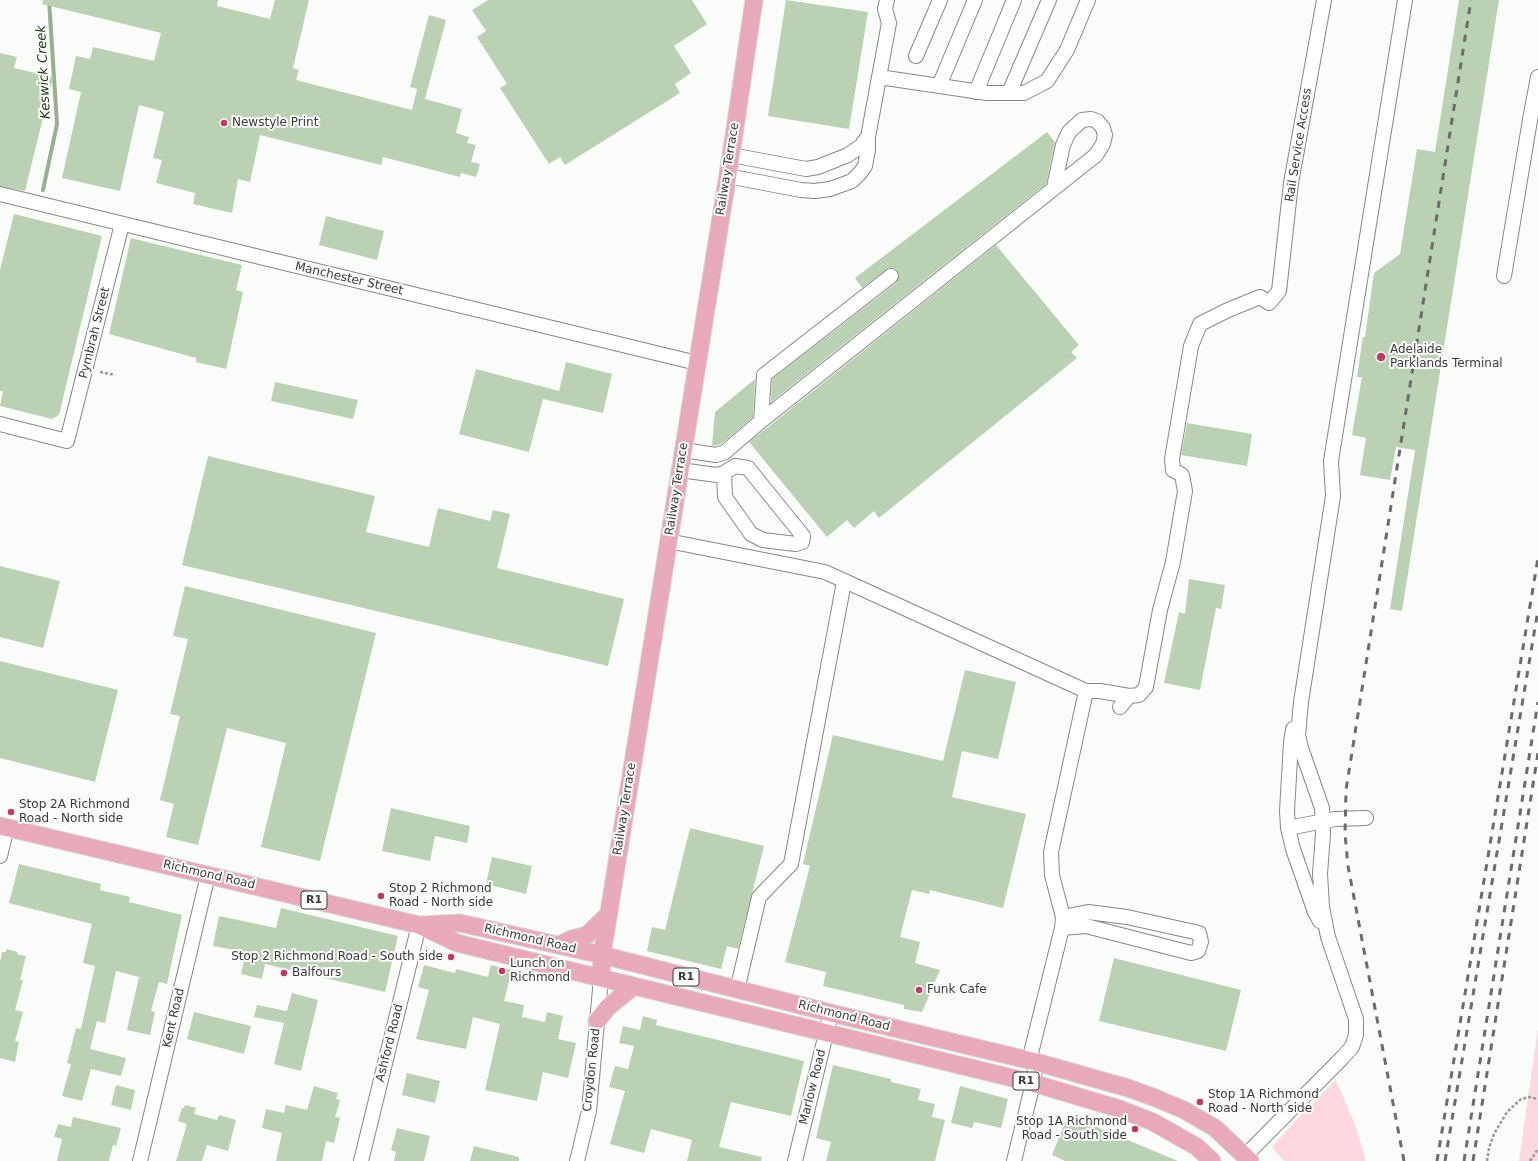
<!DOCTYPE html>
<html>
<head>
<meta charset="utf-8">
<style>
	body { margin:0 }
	canvas { display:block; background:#fafcf9 }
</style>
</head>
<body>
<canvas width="1538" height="1161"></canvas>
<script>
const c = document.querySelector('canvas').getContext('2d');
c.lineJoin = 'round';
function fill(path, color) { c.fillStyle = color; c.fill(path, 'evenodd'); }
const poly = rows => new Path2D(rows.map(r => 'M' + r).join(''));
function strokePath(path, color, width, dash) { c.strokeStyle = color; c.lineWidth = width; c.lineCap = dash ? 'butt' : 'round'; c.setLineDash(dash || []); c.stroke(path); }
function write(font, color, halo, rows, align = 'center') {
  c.font = font + ' "DejaVu Sans",sans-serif'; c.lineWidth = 4; c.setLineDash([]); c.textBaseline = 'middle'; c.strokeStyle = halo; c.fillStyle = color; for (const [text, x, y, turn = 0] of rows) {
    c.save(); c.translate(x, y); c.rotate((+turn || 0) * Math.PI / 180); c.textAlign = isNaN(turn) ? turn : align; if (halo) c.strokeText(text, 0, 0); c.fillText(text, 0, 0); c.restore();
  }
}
const green = poly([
	[1538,1028,1538,1161,1519,1161],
	[1336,1080,1356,1127,1366,1161,1284,1161,1272,1147,1301,1115]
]);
const stream = poly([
	[43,190,57,124,49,0]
]);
const building = poly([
	[43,0,218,0,217,6,270,19,275,0,309,0,293,68,299,70,296,80,412,110,417,89,410,87,429,15,446,20,425,99,462,109,456,133,469,137,467,143,476,145,471,162,480,164,476,177,461,173,460,177,383,157,381,165,260,135,250,182,238,179,232,213,193,204,195,193,156,183,162,160,153,158,164,112,139,105,120,191,62,178,81,92,69,89,76,56,90,59,93,47,154,61,161,33,42,4],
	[488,0,692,0,707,24,674,46,691,73,675,84,680,93,565,165,560,157,549,164,500,88,507,84,477,37,486,31,472,10],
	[786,0,868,12,849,129,768,116],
	[1459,0,1499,0,1402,611,1390,609,1415,450,1396,447,1390,480,1360,475,1366,438,1352,435,1362,377,1357,377,1363,337,1365,337,1374,273,1400,254,1417,149,1435,152],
	[0,53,17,57,14,68,53,77,25,191,0,186],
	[1047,132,1055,142,1046,184,771,402,772,379,896,283,899,275,897,270,894,268,889,268,862,288,855,278],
	[14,214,102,236,59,415,52,419,0,406,3,391,0,391,0,270],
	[326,216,384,231,377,260,319,245],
	[131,238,242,265,236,290,243,292,226,369,196,362,196,358,109,334],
	[996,245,1079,345,1071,352,1077,358,879,518,874,511,854,528,847,520,827,537,749,442],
	[566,362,612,374,603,413,543,399,529,452,459,434,476,369,559,391],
	[755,379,753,417,721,444,712,446,715,412],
	[275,382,358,400,353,419,271,401],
	[1187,423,1252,434,1247,466,1181,455],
	[208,456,375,496,366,532,429,547,438,508,490,521,493,510,510,514,497,568,624,599,608,666,182,565],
	[0,566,60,581,43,648,0,637],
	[1189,579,1225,585,1221,609,1216,608,1200,690,1164,683,1179,612,1185,614],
	[185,586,376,633,320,861,261,847,286,743,227,728,198,845,166,837,174,804,160,800,180,716,170,714,188,639,173,636],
	[0,661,118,690,95,782,0,758],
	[965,670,1016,682,998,759,962,751,952,797,1026,814,1003,908,930,890,929,894,912,890,900,937,920,942,915,963,940,970,922,1012,904,1009,904,1005,823,986,826,972,785,962,810,866,803,864,833,735,943,761],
	[391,808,470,826,467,843,435,836,430,861,382,851],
	[690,828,764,846,738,949,727,946,721,969,647,951,652,927,665,930],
	[492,857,532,866,526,894,486,884],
	[19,864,101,884,100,890,130,897,129,902,182,915,167,984,159,982,151,1011,155,1012,150,1035,127,1030,139,977,116,971,105,1023,97,1021,90,1049,126,1058,121,1076,91,1069,82,1101,62,1096,71,1064,67,1063,76,1028,81,1029,95,966,83,963,92,924,9,903],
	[281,908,398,936,385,992,265,964,262,979,241,974,246,952,213,946,219,916,276,928],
	[6,949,18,952,17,954,26,956,20,980,23,980,15,1010,23,1012,15,1041,19,1042,15,1062,0,1058,0,962,2,952,6,952],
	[1114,958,1241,990,1226,1051,1099,1021],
	[424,965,455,973,456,969,488,977,491,965,512,970,504,1001,524,1005,522,1017,545,1022,547,1012,563,1016,558,1039,576,1043,568,1078,543,1072,537,1101,485,1090,500,1024,473,1017,466,1049,416,1039,429,990,418,987],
	[292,993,318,1000,301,1071,274,1064,284,1023,254,1017,257,1005,287,1011],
	[194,1012,251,1026,244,1054,187,1039],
	[643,1016,657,1020,656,1025,804,1061,791,1116,731,1102,719,1147,762,1157,761,1161,687,1161,692,1140,651,1129,644,1153,610,1144,625,1091,609,1087,615,1066,628,1069,634,1046,619,1043,623,1026,640,1030],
	[833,1065,891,1079,891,1082,921,1089,918,1100,935,1104,932,1117,945,1120,935,1161,826,1161,831,1142,816,1138],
	[407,1073,440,1081,435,1103,402,1095],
	[116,1085,135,1090,131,1110,111,1105],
	[314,1086,338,1093,336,1099,340,1100,335,1117,340,1118,334,1143,326,1141,322,1161,276,1161,282,1133,262,1128,266,1109,284,1113,286,1105,307,1110],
	[960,1086,1008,1099,1001,1128,974,1122,972,1128,951,1123],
	[185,1105,196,1108,194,1114,217,1120,219,1115,236,1120,228,1151,207,1145,202,1161,176,1161,187,1124,178,1121,182,1108,184,1108],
	[1068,1115,1178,1161,1065,1161,1052,1155],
	[73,1117,121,1128,116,1146,113,1145,109,1161,57,1161,62,1139,54,1137,58,1124,71,1127],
	[397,1128,430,1136,424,1161,394,1161,396,1152,391,1150],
	[474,1146,519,1157,519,1161,470,1161]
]);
const path = poly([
	[100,372,115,375],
	[1487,1161,1489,1148,1494,1134,1507,1112,1521,1099,1529,1097,1538,1099],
	[1530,1161,1538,1149]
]);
const minor = poly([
	[916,56,940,0],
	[879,77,987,93,1024,93,1047,81,1067,50,1088,0],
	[939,86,975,0],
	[976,92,1014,0],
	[1009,93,1049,0],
	[731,155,806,169,818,167,848,155,861,146,868,137],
	[727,176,801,190,815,191,830,189,852,181,860,173,865,166,868,150,868,137,889,23,885,9,887,0],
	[0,194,697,363],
	[1504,276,1531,114,1538,77],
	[761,421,764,375,891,276],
	[0,424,67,441,122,224],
	[683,450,716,455,725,452,761,421,1096,155,1103,144,1105,135,1103,128,1097,121,1091,119,1082,120,1069,132,1063,145,1054,187],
	[680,470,717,475,724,473,735,466,748,468,803,536,802,542,796,544,763,540,751,534,725,497,724,473],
	[668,541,825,572,1086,691,1051,852,1052,875,1063,917,1062,928,1029,1061],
	[1086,691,1100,691,1129,696],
	[1120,707,1129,696,1139,695,1146,687,1160,610,1173,562,1185,491,1182,475,1173,470,1172,459,1191,346,1200,324,1228,310,1260,297,1269,303,1279,291,1291,183,1324,0],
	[1293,729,1291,742,1287,811,1288,828,1293,849,1315,912,1320,921],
	[1288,828,1335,819,1366,818],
	[0,856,7,827],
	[1062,928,1086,926,1191,953,1198,951,1201,942,1199,933,1127,917,1088,912,1063,917],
	[737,990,759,897,791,864,844,582],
	[1245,1156,1343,1057,1352,1047,1356,1035,1356,1019,1328,937,1322,907,1320,874,1323,834,1322,808,1301,748,1298,735,1301,702,1333,496,1331,461,1405,0],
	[140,1161,208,875],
	[361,1161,419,925],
	[577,1161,589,1111,601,978],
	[795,1161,831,1013],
	[1014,1161,1033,1083,1036,1062]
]);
const major = poly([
	[0,826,419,925,457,943,1033,1083,1120,1109,1153,1122,1197,1147,1212,1161],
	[421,925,460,923,602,955,831,1013,1036,1062,1128,1088,1153,1097,1184,1110,1215,1128,1250,1161],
	[559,945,572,939,587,935,609,914],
	[601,978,602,955,731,155,754,0],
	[597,1021,608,1007,634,986]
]);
const rail = poly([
	[1404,1161,1348,866,1345,834,1346,790,1471,0],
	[1437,1161,1538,558],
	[1445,1161,1538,610],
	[1464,1161,1538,702],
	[1473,1161,1538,753]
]);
const markers = [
	[224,123,4,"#c33668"],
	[1381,357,5,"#c33668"],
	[11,812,4,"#c33668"],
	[381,896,4,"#c33668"],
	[451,957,4,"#c33668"],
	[502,971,4,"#c33668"],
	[284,973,4,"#c33668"],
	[919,990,4,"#c33668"],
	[1200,1102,4,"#c33668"],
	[1135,1129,4,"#c33668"]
];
const shields = [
	[314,900,26],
	[686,977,26],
	[1026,1081,26]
];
const shieldNames = [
	["R1",314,900],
	["R1",686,977],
	["R1",1026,1081]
];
const poiNames = [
	["Newstyle Print",232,123],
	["Adelaide",1390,350],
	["Parklands Terminal",1390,364],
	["Stop 2A Richmond",19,805],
	["Road - North side",19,819],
	["Stop 2 Richmond",389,889],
	["Road - North side",389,903],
	["Stop 2 Richmond Road - South side",443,957,"right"],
	["Lunch on",510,964],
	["Richmond",510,978],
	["Balfours",292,973],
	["Funk Cafe",927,990],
	["Stop 1A Richmond",1208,1095],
	["Road - North side",1208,1109],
	["Stop 1A Richmond",1127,1122,"right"],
	["Road - South side",1127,1136,"right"]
];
const streetNames = [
	["Rail Service Access",1299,145,-81],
	["Railway Terrace",728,169,-81],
	["Manchester Street",349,279,13],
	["Pymbrah Street",95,333,-76],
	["Railway Terrace",677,489,-81],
	["Railway Terrace",625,809,-81],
	["Richmond Road",209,875,13],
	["Richmond Road",530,939,13],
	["Richmond Road",844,1016,14],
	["Kent Road",174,1018,-77],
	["Ashford Road",390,1043,-76],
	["Croydon Road",592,1070,-84],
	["Marlow Road",813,1087,-76]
];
const waterNames = [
	["Keswick Creek",44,72,-93]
];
fill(green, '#fdd8e0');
strokePath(stream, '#99ae93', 4);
fill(building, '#bbd1b4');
strokePath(minor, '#858884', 16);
strokePath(major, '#d8d8d8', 19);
strokePath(path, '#9a9b99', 2.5, [3, 2]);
strokePath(minor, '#fff', 14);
strokePath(major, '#e8aabb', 17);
strokePath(rail, '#6b6c6b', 3, [7, 7]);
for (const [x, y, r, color] of markers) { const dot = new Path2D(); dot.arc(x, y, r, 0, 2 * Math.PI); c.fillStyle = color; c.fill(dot); strokePath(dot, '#fafcf9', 1.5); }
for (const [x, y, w] of shields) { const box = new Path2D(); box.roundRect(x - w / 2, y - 9, w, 18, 3); c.fillStyle = '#fafcf9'; c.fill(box); strokePath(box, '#3b3c3b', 1); }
write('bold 11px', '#3b3c3b', null, shieldNames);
write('12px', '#3b3c3b', '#fafcf9', poiNames, 'left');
write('12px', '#3b3c3b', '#fafcf9', streetNames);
write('italic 13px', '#1c3a11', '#fafcf9', waterNames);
</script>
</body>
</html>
